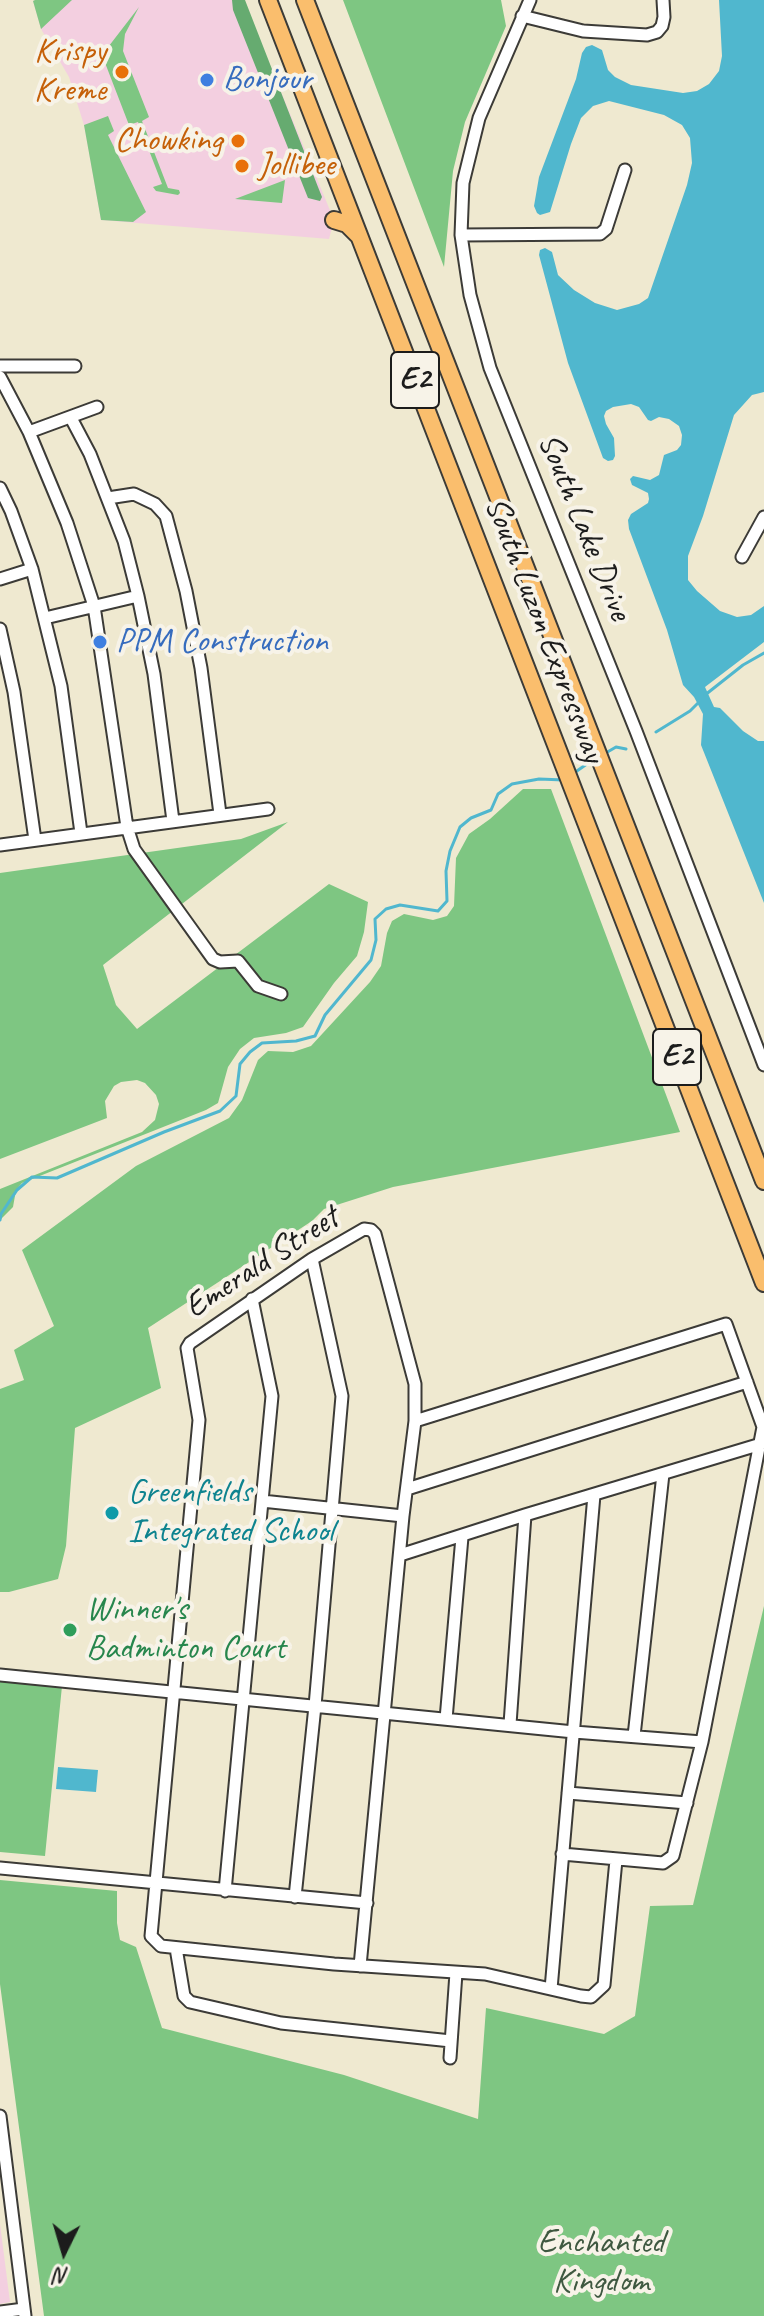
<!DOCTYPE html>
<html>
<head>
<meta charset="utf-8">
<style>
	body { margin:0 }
	#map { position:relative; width:764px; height:2316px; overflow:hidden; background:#efe9d0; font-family:Caveat,sans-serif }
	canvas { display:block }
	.north { position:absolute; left:24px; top:2212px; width:80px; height:80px; -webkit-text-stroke:6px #f7f3e8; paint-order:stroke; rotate:185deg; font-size:22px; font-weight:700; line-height:32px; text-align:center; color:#1c1c1c }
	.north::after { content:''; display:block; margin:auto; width:28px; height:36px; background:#1c1c1c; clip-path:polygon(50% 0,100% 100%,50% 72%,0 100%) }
</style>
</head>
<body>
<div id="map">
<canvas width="764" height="2316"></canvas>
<div class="north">N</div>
</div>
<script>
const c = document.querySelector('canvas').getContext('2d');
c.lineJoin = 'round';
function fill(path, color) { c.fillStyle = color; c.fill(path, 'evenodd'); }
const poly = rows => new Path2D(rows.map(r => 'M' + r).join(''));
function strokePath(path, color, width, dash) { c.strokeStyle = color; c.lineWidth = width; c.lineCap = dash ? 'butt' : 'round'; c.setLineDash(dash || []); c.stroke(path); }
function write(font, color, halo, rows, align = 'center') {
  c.font = font + ' Caveat,sans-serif'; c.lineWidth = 8; c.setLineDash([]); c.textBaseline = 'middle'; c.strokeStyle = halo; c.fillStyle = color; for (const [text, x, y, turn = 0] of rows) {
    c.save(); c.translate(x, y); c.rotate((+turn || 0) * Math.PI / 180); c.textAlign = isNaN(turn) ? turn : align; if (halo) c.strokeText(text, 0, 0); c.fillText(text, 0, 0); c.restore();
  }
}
const built = poly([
	[35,0,243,0,334,220,329,239,101,220,84,125,69,77,41,29,33,1],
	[0,2224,10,2302,0,2304]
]);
const green = poly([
	[35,0,72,0,41,29,33,1],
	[343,0,501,0,506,26,465,122,453,171,444,267],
	[139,7,125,34,123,51,149,117,142,121,168,188,179,190,180,193,178,195,156,191,153,187,162,184,138,122,129,125,102,55],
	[108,116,114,131,108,135,146,212,133,222,101,220,84,125],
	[285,180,282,203,235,199],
	[523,789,551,789,680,1132,393,1187,324,1209,312,1221,148,1328,161,1388,75,1428,66,1546,58,1579,9,1592,0,1592,0,1389,24,1380,14,1350,54,1326,22,1250,136,1166,229,1118,242,1100,258,1060,268,1051,293,1052,311,1046,370,982,381,966,387,933,392,921,404,914,433,920,447,916,454,906,456,858,469,834,490,819],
	[288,822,103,965,116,1005,137,1029,329,884,368,902,364,932,357,956,334,983,303,1027,286,1033,254,1038,240,1049,228,1067,218,1103,206,1110,22,1183,16,1190,13,1207,0,1220,0,1189,142,1132,155,1120,159,1104,156,1095,145,1083,137,1080,121,1082,114,1086,105,1101,107,1118,0,1159,0,873,241,839],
	[764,1606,764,2316,44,2316,0,1984,0,1880,117,1891,117,1923,120,1940,136,1947,162,2028,344,2075,478,2119,486,2008,604,2034,635,2016,650,1906,693,1905],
	[0,1681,62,1686,45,1856,0,1852]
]);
const forest = poly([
	[232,0,245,0,318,187,322,197,320,201,308,198,233,10]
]);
const water = poly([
	[719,0,764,0,764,392,752,395,734,415,703,516,688,556,688,580,697,591,720,611,737,617,751,615,764,606,764,642,705,687,714,707,720,708,743,731,758,741,764,741,764,903,701,745,703,714,694,697,683,685,667,630,629,529,628,520,631,514,648,503,649,499,648,493,632,485,630,479,633,476,650,480,659,475,664,455,677,450,681,445,682,435,679,426,669,419,659,417,651,421,648,420,639,407,631,404,613,407,606,411,604,416,606,424,614,438,615,456,613,460,608,461,603,458,568,363,539,255,540,250,545,248,552,252,558,275,574,290,595,303,617,310,639,304,648,298,687,185,692,163,690,138,682,125,664,115,609,101,593,106,581,118,571,144,550,212,540,215,537,213,534,206,539,177,576,79,582,53,586,47,592,45,602,50,608,70,615,77,631,85,683,93,697,91,709,84,719,71,722,56],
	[58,1767,98,1770,96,1792,56,1789]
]);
const stream = poly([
	[705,695,743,665,764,653],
	[656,732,690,711,698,703],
	[604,754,616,747,626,749],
	[574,773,594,759],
	[0,1220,1,1214,17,1190,32,1177,57,1178,164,1132,220,1111,236,1096,240,1064,250,1052,262,1043,296,1041,315,1036,325,1015,371,960,376,940,375,919,386,909,400,905,438,911,447,901,446,871,450,851,460,827,471,818,491,810,498,794,512,784,539,779,564,780]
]);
const minor = poly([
	[530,0,479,118,463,183,461,235,470,295,490,368,636,731,764,1065],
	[522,16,583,31,647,35,657,32,662,26,664,17,663,0],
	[461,235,600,234,606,229,625,170],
	[0,366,75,366],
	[0,377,29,432,67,523,94,606,127,827,134,849,213,959,220,962,238,961,258,986,281,994],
	[71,418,90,454,124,541,138,596,154,674,173,821],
	[29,432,97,407],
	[0,488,11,511,32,569,61,686,81,833],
	[108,498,134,494,155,504,166,516,186,591,201,668,220,814],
	[742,557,764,517],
	[0,579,32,569],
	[45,618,138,596],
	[0,629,14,692,35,840],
	[0,845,268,809],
	[415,1421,726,1324,763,1427,702,1742,673,1856,663,1863,562,1854],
	[407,1489,747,1382],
	[262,1501,403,1516],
	[400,1555,525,1515,761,1444],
	[0,1675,574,1732,702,1742],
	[446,1719,462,1537],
	[510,1724,525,1515],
	[634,1736,663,1474],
	[568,1793,687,1803],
	[0,1868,367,1903],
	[225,1891,272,1396,252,1299],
	[295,1897,315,1706,342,1396,312,1259],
	[176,1948,184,1996,190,2002,281,2023,451,2041],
	[360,1966,403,1516,415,1421,415,1384,375,1234,371,1230,364,1229,312,1259,190,1343,187,1348,199,1420,151,1936,161,1946,334,1964,485,1974,581,1996,591,1997,604,1985,616,1860],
	[551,1989,594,1495],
	[450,2058,456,1973],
	[0,2116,25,2316],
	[0,2312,24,2309]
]);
const highway = poly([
	[268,0,764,1283],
	[305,0,764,1181],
	[334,220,347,224,359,236]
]);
const markers = [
	[122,72,8,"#e8710a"],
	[207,80,8,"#3f7fe0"],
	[238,141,8,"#e8710a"],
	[242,166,8,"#e8710a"],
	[100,642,8,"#3f7fe0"],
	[112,1513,8,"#0f9aa8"],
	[70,1630,8,"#2e9e5b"]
];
const shields = [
	[415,380,48],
	[677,1057,48]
];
const shieldNames = [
	["E2",415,380],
	["E2",677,1057]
];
const foodNames = [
	["Krispy",106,52],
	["Kreme",106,91],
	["Chowking",222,141],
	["Jollibee",258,166,"left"]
];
const shopNames = [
	["Bonjour",223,80],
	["PPM Construction",116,642]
];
const streetNames = [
	["South Lake Drive",584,527,68],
	["South Luzon Expressway",544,630,69],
	["Emerald Street",262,1263,-33]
];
const cultureNames = [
	["Greenfields",128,1493],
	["Integrated School",128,1532]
];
const leisureNames = [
	["Winner's",86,1610],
	["Badminton Court",86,1649]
];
const parkNames = [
	["Enchanted",601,2243],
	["Kingdom",601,2282]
];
fill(built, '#f3cfe0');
fill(green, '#7ec682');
fill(forest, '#66ab70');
fill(water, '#50b7ce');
strokePath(stream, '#50b7ce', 3);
strokePath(minor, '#3c3b37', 15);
strokePath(highway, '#3c3b37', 20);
strokePath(minor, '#fff', 11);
strokePath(highway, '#fabe6d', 16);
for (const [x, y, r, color] of markers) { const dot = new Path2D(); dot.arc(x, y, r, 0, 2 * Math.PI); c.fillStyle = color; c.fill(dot); strokePath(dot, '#f7f3e8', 3); }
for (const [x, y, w] of shields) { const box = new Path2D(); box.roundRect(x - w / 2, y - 28, w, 56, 6); c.fillStyle = '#f7f3e8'; c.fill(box); strokePath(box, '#1c1c1c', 2); }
write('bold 32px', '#1c1c1c', null, shieldNames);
write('34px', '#c56008', '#f7f3e8', foodNames, 'right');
write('34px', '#366cbe', '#f7f3e8', shopNames, 'left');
write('34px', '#1c1c1c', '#f7f3e8', streetNames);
write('34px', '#0d838f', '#f7f3e8', cultureNames, 'left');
write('34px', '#27864d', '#f7f3e8', leisureNames, 'left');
write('34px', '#3e5840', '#f7f3e8', parkNames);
</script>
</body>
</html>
